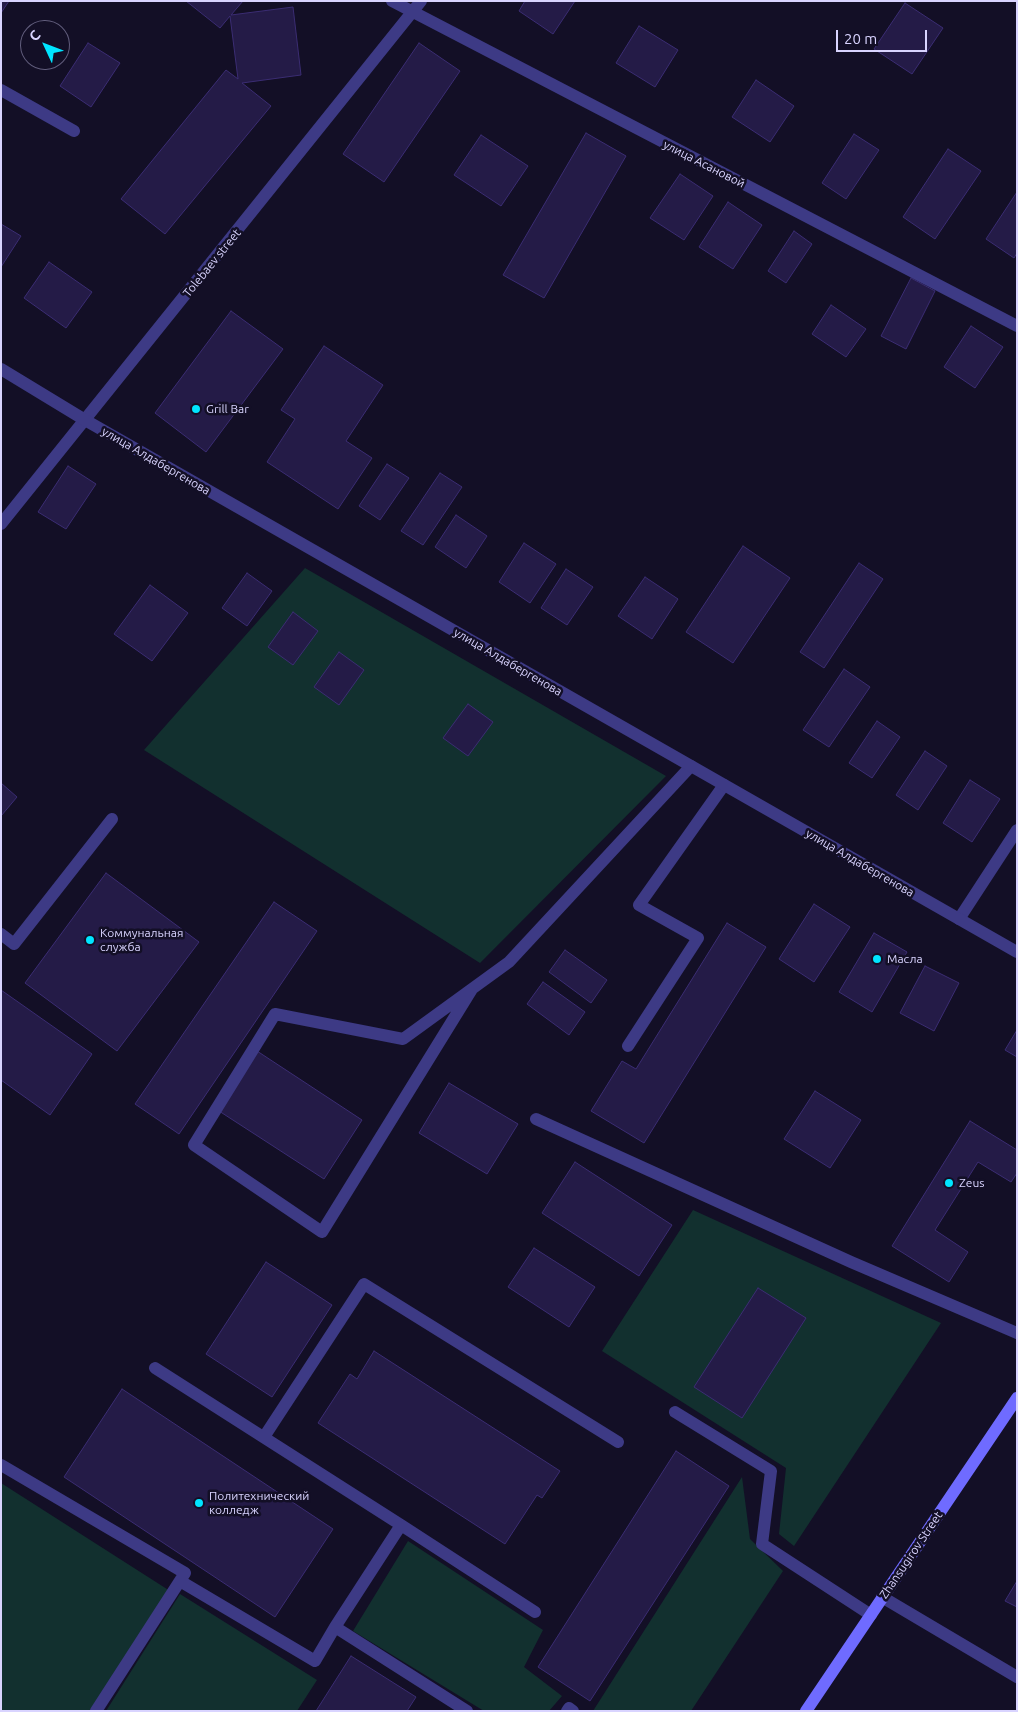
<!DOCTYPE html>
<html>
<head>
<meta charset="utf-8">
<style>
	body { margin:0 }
	#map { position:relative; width:1018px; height:1712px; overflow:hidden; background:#130f26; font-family:Ubuntu,sans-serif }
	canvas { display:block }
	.frame { position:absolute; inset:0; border:2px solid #d9d4ff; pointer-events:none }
	.north { position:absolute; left:20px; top:20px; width:50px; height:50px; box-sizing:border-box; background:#130f26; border:1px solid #625e7d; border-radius:50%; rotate:313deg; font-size:14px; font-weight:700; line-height:20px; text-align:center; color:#d9d4ff }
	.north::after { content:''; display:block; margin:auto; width:18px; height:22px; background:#00e5ff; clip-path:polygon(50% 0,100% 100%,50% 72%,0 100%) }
	.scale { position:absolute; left:836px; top:30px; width:91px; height:22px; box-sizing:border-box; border:2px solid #d9d4ff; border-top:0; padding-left:6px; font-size:15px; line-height:18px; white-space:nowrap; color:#d9d4ff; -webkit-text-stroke:4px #130f26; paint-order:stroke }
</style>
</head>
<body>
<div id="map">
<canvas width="1018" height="1712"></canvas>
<div class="frame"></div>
<div class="north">С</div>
<div class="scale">20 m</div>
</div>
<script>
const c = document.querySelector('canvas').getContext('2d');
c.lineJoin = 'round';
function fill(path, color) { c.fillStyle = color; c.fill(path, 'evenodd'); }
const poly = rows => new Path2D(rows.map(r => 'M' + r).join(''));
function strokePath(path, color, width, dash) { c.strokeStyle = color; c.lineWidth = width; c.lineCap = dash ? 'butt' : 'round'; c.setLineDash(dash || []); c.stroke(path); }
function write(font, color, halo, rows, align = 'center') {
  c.font = font + ' Ubuntu,sans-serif'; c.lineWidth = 5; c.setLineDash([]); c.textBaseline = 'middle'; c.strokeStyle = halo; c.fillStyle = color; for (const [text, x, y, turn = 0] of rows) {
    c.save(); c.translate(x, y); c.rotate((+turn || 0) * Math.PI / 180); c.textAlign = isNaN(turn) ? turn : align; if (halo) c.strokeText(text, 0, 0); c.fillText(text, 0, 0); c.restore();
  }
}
const green = poly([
	[305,568,666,776,480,963,144,750],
	[693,1210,941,1323,794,1546,779,1534,786,1468,602,1351],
	[742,1477,750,1539,783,1571,691,1711,593,1711],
	[1,1483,170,1591,93,1711,1,1711],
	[408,1541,543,1630,524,1667,562,1696,549,1711,484,1711,353,1631],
	[180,1594,317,1680,297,1711,106,1711]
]);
const building = poly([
	[1,1,9,1,1,13,1,1],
	[186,1,243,1,231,15,293,7,301,75,242,83,271,106,165,234,121,199,226,70,238,79,230,16,220,28,186,1],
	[525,1,575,1,553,34,519,11,525,1],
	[905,3,943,28,912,74,874,49,905,3],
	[639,26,678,50,655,87,616,63,639,26],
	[88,43,120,63,91,107,60,86,88,43],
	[419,43,460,71,384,182,343,154,419,43],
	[756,80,794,106,770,142,732,117,756,80],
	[586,133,626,156,544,298,503,275,586,133],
	[854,134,879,150,846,199,822,183,854,134],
	[481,135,528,166,501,206,454,175,481,135],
	[948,149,981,171,935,239,903,217,948,149],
	[680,174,713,196,684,240,650,218,680,174],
	[1017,192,1017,253,1014,258,986,239,1017,192],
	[728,202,762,225,733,269,699,247,728,202],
	[1,224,21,236,1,267,1,224],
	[794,231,812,244,786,283,768,271,794,231],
	[49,262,92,292,66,328,24,298,49,262],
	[911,278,935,291,906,349,881,336,911,278],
	[831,305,866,329,846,357,812,334,831,305],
	[231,311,283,349,206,452,155,413,231,311],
	[971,326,1003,347,975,388,944,367,971,326],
	[324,346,383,385,346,441,372,458,338,509,267,462,295,419,281,410,324,346],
	[387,464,409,478,380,520,359,506,387,464],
	[68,466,96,484,66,529,38,512,68,466],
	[440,473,462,487,423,545,401,531,440,473],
	[456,515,487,536,466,568,435,547,456,515],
	[524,543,556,564,530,603,499,582,524,543],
	[743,546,790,578,733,663,686,632,743,546],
	[859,563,883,579,824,668,800,652,859,563],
	[566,569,593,587,567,625,541,608,566,569],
	[247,573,272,591,247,626,222,608,247,573],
	[645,577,678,599,652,639,618,616,645,577],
	[150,585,188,613,152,661,114,634,150,585],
	[293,612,318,631,293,665,268,647,293,612],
	[339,652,364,670,339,705,314,687,339,652],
	[844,669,870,687,829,747,803,730,844,669],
	[468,704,493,722,468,756,443,738,468,704],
	[877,721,900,737,872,778,849,763,877,721],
	[925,751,947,766,918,810,896,795,925,751],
	[970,780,1000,799,972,842,943,823,970,780],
	[1,783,17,797,1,816,1,783],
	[106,873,199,942,117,1051,25,983,106,873],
	[274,902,317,931,179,1134,135,1104,274,902],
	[814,904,850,927,814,982,779,959,814,904],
	[727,923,766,947,644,1143,591,1111,622,1061,636,1069,727,923],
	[874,933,907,952,872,1012,839,992,874,933],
	[565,950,607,980,591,1003,549,972,565,950],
	[925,966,959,983,934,1031,900,1013,925,966],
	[543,982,585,1012,569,1035,527,1004,543,982],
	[1,990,92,1054,50,1115,1,1080,1,990],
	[1017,1030,1017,1057,1005,1050,1017,1030],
	[257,1051,362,1120,324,1179,219,1111,257,1051],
	[449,1083,518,1124,487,1174,419,1133,449,1083],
	[815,1091,861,1120,830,1168,784,1139,815,1091],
	[970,1121,1017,1150,1017,1173,1011,1182,978,1162,935,1230,968,1252,949,1282,892,1246,970,1121],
	[575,1162,672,1225,639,1276,542,1213,575,1162],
	[534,1248,595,1287,569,1327,508,1287,534,1248],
	[266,1262,332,1305,272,1397,206,1354,266,1262],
	[758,1288,806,1318,742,1418,694,1387,758,1288],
	[374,1351,560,1471,542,1498,537,1495,505,1544,318,1423,350,1374,357,1379,374,1351],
	[122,1389,333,1529,275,1617,64,1477,122,1389],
	[676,1451,729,1486,590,1701,538,1667,676,1451],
	[1017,1581,1017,1607,1005,1601,1017,1581],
	[351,1656,416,1697,407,1711,316,1711,351,1656]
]);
const service = poly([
	[1,90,74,131],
	[959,919,1017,830],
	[1,934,14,944,112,819],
	[472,989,322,1232,194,1145,275,1014,403,1039,509,962,691,766],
	[628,1046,698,938,639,905,724,785],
	[536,1119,851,1262,1017,1333],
	[155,1368,401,1525],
	[675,1412,771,1471,762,1544,871,1615],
	[264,1437,364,1284,618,1442],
	[1,1465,185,1573,96,1711],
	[180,1581,315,1661,335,1627,467,1711],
	[335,1627,401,1525,535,1612],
	[567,1711,569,1708,573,1711]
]);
const minor = poly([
	[392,1,1017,326],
	[1,524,421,1],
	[882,1597,1017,1677]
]);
const tertiary = poly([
	[1,369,85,420,1017,952]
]);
const secondary = poly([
	[806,1711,1017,1398]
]);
const markers = [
	[196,409,5,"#00e5ff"],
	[90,940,5,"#00e5ff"],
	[877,959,5,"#00e5ff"],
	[949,1183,5,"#00e5ff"],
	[199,1503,5,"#00e5ff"]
];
const streetNames = [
	["улица Асановой",704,164,27],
	["Tolebaev street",212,263,-51],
	["улица Алдабергенова",156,461,30],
	["улица Алдабергенова",508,662,30],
	["улица Алдабергенова",860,863,30],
	["Zhansugirov Street",911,1555,-56]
];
const poiNames = [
	["Grill Bar",206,409],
	["Коммунальная",100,933],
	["служба",100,947],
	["Масла",887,959],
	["Zeus",959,1183],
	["Политехнический",209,1496],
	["колледж",209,1510]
];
fill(green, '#12302f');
fill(building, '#241b47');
strokePath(building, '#3b2d73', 1);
strokePath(service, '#3d3a85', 12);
strokePath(minor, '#3d3a85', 12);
strokePath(tertiary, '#3d3a85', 12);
strokePath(secondary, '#6f6bff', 12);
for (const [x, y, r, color] of markers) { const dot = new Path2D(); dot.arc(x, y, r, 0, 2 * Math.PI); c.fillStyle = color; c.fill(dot); strokePath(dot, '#130f26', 2); }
write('12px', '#d9d4ff', '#130f26', streetNames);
write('12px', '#d9d4ff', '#130f26', poiNames, 'left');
</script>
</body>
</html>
